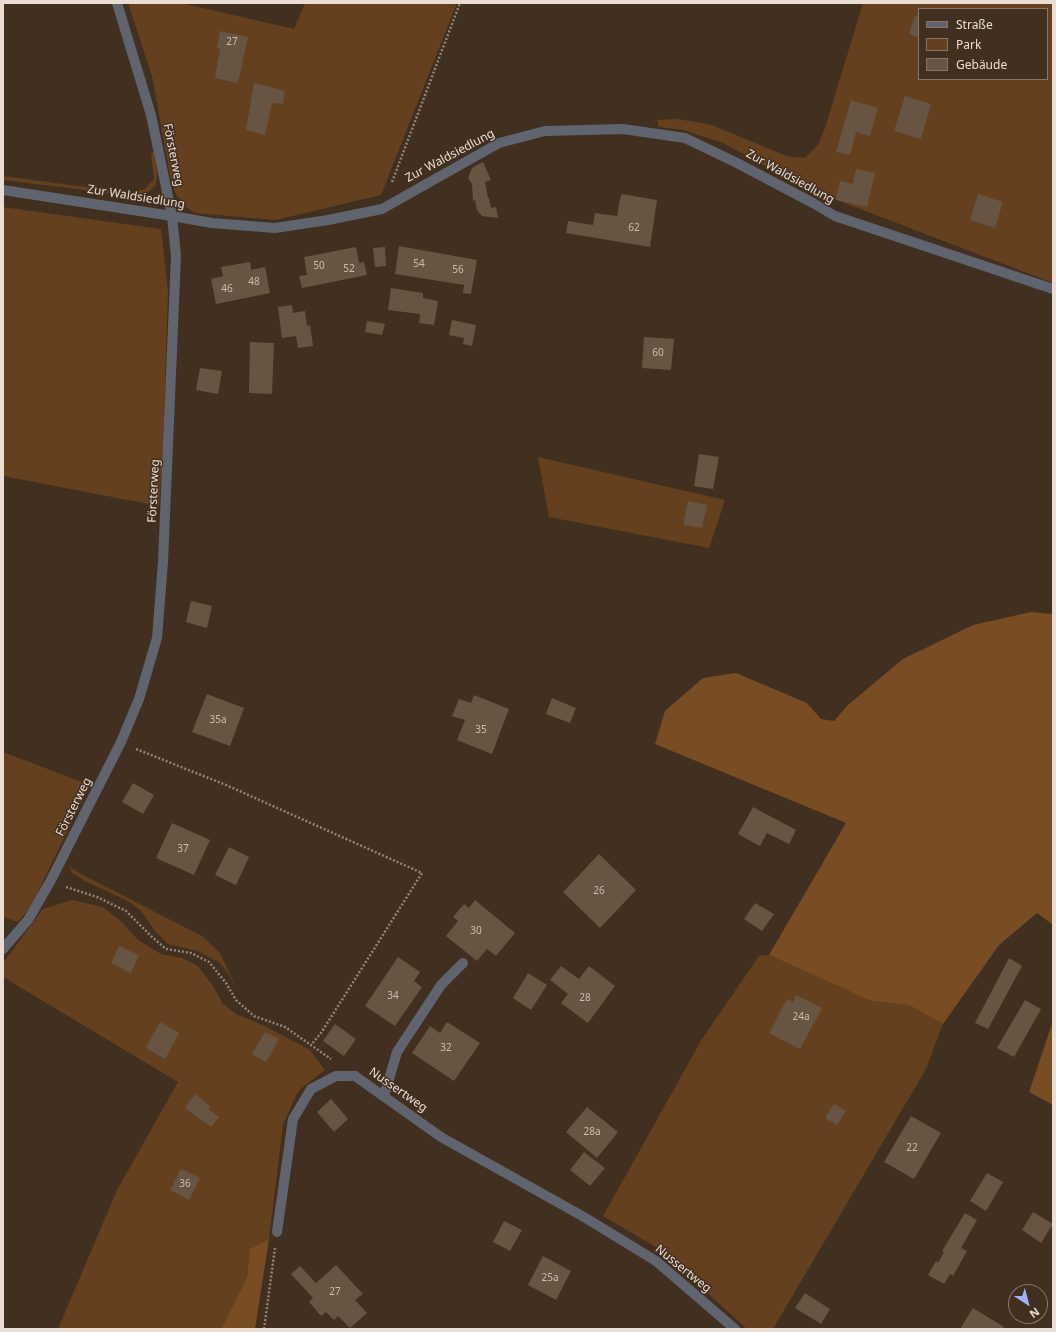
<!DOCTYPE html>
<html>
<head>
<meta charset="utf-8">
<style>
	body { margin:0 }
	#map { position:relative; width:1056px; height:1332px; overflow:hidden; background:#412f1f; font-family:"Noto Sans",sans-serif }
	canvas { display:block }
	.frame { position:absolute; inset:0; border:4px solid #eaded4; pointer-events:none }
	.legend { position:absolute; left:918px; top:8px; width:130px; height:72px; box-sizing:border-box; background:#412f1f; border:1px solid #857567; margin:0; padding:5px 7px; list-style:none; font-size:12px; color:#eaded4 }
	.legend li { display:flex; align-items:center; gap:8px; height:20px }
	.legend b { width:20px; border:1px solid #857567 }
	.north { position:absolute; left:1008px; top:1284px; width:40px; height:40px; box-sizing:border-box; background:#412f1f; border:1px solid #857567; border-radius:50%; rotate:144deg; font-size:11px; font-weight:700; line-height:16px; text-align:center; color:#eaded4 }
	.north::after { content:''; display:block; margin:auto; width:14px; height:18px; background:#9fb3fd; clip-path:polygon(50% 0,100% 100%,50% 72%,0 100%) }
</style>
</head>
<body>
<div id="map">
<canvas width="1056" height="1332"></canvas>
<div class="frame"></div>
<ul class="legend">
<li><b style="height:5px;background:#60646e"></b>Straße</li>
<li><b style="height:11px;background:#64401f"></b>Park</li>
<li><b style="height:11px;background:#685443"></b>Gebäude</li>
</ul>
<div class="north">N</div>
</div>
<script>
const c = document.querySelector('canvas').getContext('2d');
c.lineJoin = 'round';
function fill(path, color) { c.fillStyle = color; c.fill(path, 'evenodd'); }
const poly = rows => new Path2D(rows.map(r => 'M' + r).join(''));
function strokePath(path, color, width, dash) { c.strokeStyle = color; c.lineWidth = width; c.lineCap = dash ? 'butt' : 'round'; c.setLineDash(dash || []); c.stroke(path); }
function write(font, color, halo, rows, align = 'center') {
  c.font = font + ' "Noto Sans",sans-serif'; c.lineWidth = 3; c.setLineDash([]); c.textBaseline = 'middle'; c.strokeStyle = halo; c.fillStyle = color; for (const [text, x, y, turn = 0] of rows) {
    c.save(); c.translate(x, y); c.rotate((+turn || 0) * Math.PI / 180); c.textAlign = isNaN(turn) ? turn : align; if (halo) c.strokeText(text, 0, 0); c.fillText(text, 0, 0); c.restore();
  }
}
const green = poly([
	[128,3,181,3,294,29,305,3,457,3,381,195,276,220,195,213,186,207,176,195,171,180,152,76],
	[863,3,1053,3,1053,283,808,189,723,143,683,130,659,127,657,120,678,119,712,125,786,156,805,158,818,145,825,128],
	[919,9,1047,9,1047,79,919,79],
	[154,152,157,174,156,185,145,195,134,196,3,180,3,176,130,193,145,189,154,179,151,153],
	[3,207,161,229,168,290,163,452,159,506,3,476],
	[538,457,725,500,709,548,549,517],
	[3,752,90,785,31,906,18,922,3,917],
	[69,866,81,874,202,936,220,953,239,994,228,973,219,962,197,951,168,944,155,931,141,911,128,901,85,881,72,873],
	[72,900,103,907,121,921,138,940,161,954,182,958,198,966,213,986,223,1004,236,1014,265,1026,310,1050,325,1070,298,1091,283,1125,269,1239,250,1249,247,1277,221,1329,58,1329,117,1190,178,1082,3,977,3,963,43,909],
	[769,955,871,1001,909,1005,943,1024,926,1069,773,1329,747,1329,659,1249,603,1216,702,1039,759,956]
]);
const forest = poly([
	[1031,612,1053,614,1053,925,1037,913,999,945,943,1024,909,1005,871,1001,769,955,846,823,655,744,665,711,703,678,736,673,807,703,821,719,834,721,848,705,903,659,973,625],
	[1053,1021,1053,1105,1029,1092],
	[269,1239,255,1329,221,1329,247,1277,250,1249]
]);
const building = poly([
	[915,16,919,17,919,38,909,34],
	[220,31,248,37,238,83,215,78,220,49,217,48],
	[254,83,285,91,283,104,272,103,265,135,246,130],
	[905,96,931,104,921,139,894,131],
	[851,100,878,108,870,136,856,132,850,155,836,152],
	[483,162,491,180,485,182,488,198,489,198,491,208,496,207,498,218,482,216,477,210,475,200,473,201,472,184,468,178,472,168],
	[856,169,875,173,867,207,836,200,840,181,853,184],
	[621,194,657,200,650,247,566,233,568,221,593,225,595,213,617,216],
	[978,194,1003,202,995,228,970,220],
	[399,246,477,260,471,294,463,293,464,285,395,274],
	[356,247,359,263,364,262,367,275,302,288,299,276,307,275,304,257],
	[385,247,386,266,375,267,373,248],
	[250,262,251,270,265,267,270,293,216,304,211,279,223,276,221,267],
	[391,288,423,293,423,298,438,301,434,325,419,323,420,314,388,310],
	[292,305,293,313,305,311,307,326,310,325,313,346,298,348,296,336,282,338,278,307],
	[452,320,476,325,472,346,463,344,464,338,449,335],
	[367,321,385,324,382,335,365,332],
	[644,337,674,339,671,370,642,368],
	[250,342,274,343,272,394,249,393],
	[200,368,222,371,218,394,196,390],
	[699,454,719,457,713,489,694,486],
	[688,501,707,505,702,528,683,525],
	[191,601,212,606,207,628,186,622],
	[207,694,244,708,230,746,192,732],
	[474,695,509,709,492,754,457,740,465,720,452,716,459,699,471,703],
	[552,698,576,708,570,723,546,714],
	[133,783,154,795,143,814,122,802],
	[753,807,796,830,789,844,767,833,760,846,738,834],
	[172,823,210,840,194,875,156,858],
	[229,847,249,857,236,885,215,875],
	[599,854,636,890,600,928,563,892],
	[475,900,515,933,496,956,487,949,477,961,446,936,458,921,453,917,464,904,469,908],
	[755,903,774,914,762,931,744,919],
	[119,946,139,955,131,973,111,963],
	[398,957,420,972,414,981,422,987,395,1026,365,1006],
	[1009,958,1022,966,988,1029,975,1023],
	[561,966,579,979,589,966,615,986,588,1023,561,1003,568,994,550,980],
	[528,973,547,985,531,1010,513,998],
	[796,995,822,1008,800,1049,769,1033,787,999,793,1002],
	[1025,1000,1041,1009,1014,1057,997,1048],
	[160,1022,179,1033,165,1059,146,1048],
	[447,1022,480,1043,454,1081,412,1053,430,1026,440,1033],
	[335,1024,356,1039,344,1056,323,1041],
	[265,1032,279,1039,266,1062,252,1054],
	[195,1094,210,1106,208,1109,219,1117,211,1127,185,1108],
	[331,1099,348,1119,334,1132,317,1112],
	[834,1104,846,1111,837,1125,825,1118],
	[587,1107,618,1132,597,1158,566,1132],
	[911,1116,941,1133,914,1179,884,1162],
	[584,1152,605,1168,590,1186,570,1170],
	[181,1169,200,1178,189,1200,170,1190],
	[987,1173,1003,1182,986,1211,970,1201],
	[1033,1212,1053,1224,1041,1243,1022,1230],
	[965,1213,977,1220,961,1248,967,1251,953,1276,950,1274,944,1284,928,1275,936,1261,938,1263,944,1252,942,1251],
	[504,1221,522,1230,510,1251,493,1242],
	[543,1256,571,1271,556,1300,528,1285],
	[336,1265,363,1294,355,1300,367,1313,350,1328,338,1316,334,1320,326,1312,321,1316,309,1302,313,1298,291,1274,300,1266,316,1283],
	[805,1293,830,1309,821,1324,795,1308],
	[973,1308,1004,1327,1002,1329,960,1329]
]);
const path = poly([
	[392,182,460,3],
	[136,749,226,785,422,873,321,1033,311,1045],
	[66,887,97,897,126,911,151,936,166,949,191,953,209,962,226,983,236,1000,254,1016,285,1027,331,1059],
	[264,1329,275,1248]
]);
const service = poly([
	[813,203,835,216,1053,289],
	[384,1096,397,1052,441,985,463,963],
	[277,1232,293,1119,311,1089,336,1076,355,1076]
]);
const minor = poly([
	[3,190,172,216,212,223,275,228,328,220,382,209,499,143,545,131,623,129,685,138,737,163,813,203],
	[3,949,28,920,50,882,121,742,139,699,157,638,163,562,176,256,172,216,151,115,117,3],
	[355,1076,441,1137,584,1217,656,1261,735,1329]
]);
const numberNames = [
	["27",232,42],
	["62",634,228],
	["54",419,264],
	["50",319,266],
	["52",349,269],
	["56",458,270],
	["48",254,282],
	["46",227,289],
	["60",658,353],
	["35a",218,720],
	["35",481,730],
	["37",183,849],
	["26",599,891],
	["30",476,931],
	["34",393,996],
	["28",585,998],
	["24a",801,1017],
	["32",446,1048],
	["28a",592,1132],
	["22",912,1148],
	["36",185,1184],
	["25a",550,1278],
	["27",335,1292]
];
const streetNames = [
	["Försterweg",173,155,79],
	["Zur Waldsiedlung",450,156,-28],
	["Zur Waldsiedlung",790,177,29],
	["Zur Waldsiedlung",136,197,9],
	["Försterweg",154,491,-87],
	["Försterweg",74,807,-63],
	["Nussertweg",398,1090,35],
	["Nussertweg",683,1269,39]
];
fill(green, '#64401f');
fill(forest, '#794d23');
fill(building, '#685443');
strokePath(path, '#938477', 2.5, [2, 2]);
strokePath(service, '#60646e', 10);
strokePath(minor, '#60646e', 10);
write('10px', '#cabcb0', null, numberNames);
write('12px', '#eaded4', '#412f1f', streetNames);
</script>
</body>
</html>
